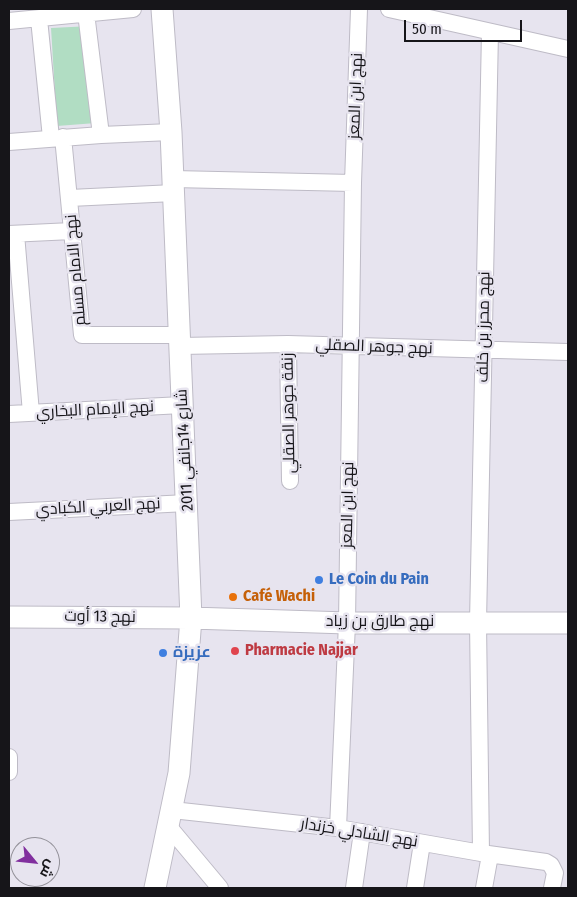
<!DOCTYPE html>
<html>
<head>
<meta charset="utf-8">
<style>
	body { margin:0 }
	#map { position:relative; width:577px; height:897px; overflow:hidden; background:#e7e4ef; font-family:"Fira Sans Condensed",Cairo,sans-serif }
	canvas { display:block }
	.frame { position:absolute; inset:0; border:10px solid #161519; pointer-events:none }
	.north { position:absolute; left:10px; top:837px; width:50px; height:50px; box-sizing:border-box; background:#e7e4ef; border:1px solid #939199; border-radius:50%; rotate:118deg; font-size:14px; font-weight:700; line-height:20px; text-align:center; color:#161519 }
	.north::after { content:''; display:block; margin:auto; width:18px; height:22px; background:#812f9e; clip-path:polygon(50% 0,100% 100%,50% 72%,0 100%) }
	.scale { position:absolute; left:404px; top:20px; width:118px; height:22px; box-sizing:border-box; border:2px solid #161519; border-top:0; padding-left:6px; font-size:15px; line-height:18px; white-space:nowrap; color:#161519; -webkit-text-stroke:4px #e7e4ef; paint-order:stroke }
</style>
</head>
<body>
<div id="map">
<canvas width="577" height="897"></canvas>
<div class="frame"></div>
<div class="north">ش</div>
<div class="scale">50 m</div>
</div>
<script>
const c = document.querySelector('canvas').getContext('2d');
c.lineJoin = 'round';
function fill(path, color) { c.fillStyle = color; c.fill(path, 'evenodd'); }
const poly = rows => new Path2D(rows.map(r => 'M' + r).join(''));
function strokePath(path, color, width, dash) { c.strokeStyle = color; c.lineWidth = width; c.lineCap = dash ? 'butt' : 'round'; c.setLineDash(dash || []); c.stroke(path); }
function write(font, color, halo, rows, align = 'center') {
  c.font = font + ' "Fira Sans Condensed",Cairo,sans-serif'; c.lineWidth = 5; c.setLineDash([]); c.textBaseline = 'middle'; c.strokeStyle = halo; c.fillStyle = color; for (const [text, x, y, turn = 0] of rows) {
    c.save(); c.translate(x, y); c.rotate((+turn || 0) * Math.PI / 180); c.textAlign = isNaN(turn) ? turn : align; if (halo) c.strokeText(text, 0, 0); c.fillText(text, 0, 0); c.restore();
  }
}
const green = poly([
	[91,26,96,123,57,126,51,28]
]);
const minor = poly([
	[389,9,568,49],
	[86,13,101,135],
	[39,19,51,138],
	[9,21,133,9],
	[63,137,82,335,180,335],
	[9,142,101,135,171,132],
	[173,179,353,183],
	[70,198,174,193],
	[9,234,72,231],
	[16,234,31,413],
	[288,344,290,481],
	[180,346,288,344,568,352],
	[9,414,182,405],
	[9,512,187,503],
	[9,757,9,772],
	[172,810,338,828,481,853,546,862,551,865,555,873,552,888],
	[169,827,220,888],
	[338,828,347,623,353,183,359,9],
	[481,853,478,622,490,32],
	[354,888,362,832],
	[415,888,422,843],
	[484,888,490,855]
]);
const tertiary = poly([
	[9,617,191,618,347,623,568,623],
	[155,888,179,773,191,618,171,132,162,9]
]);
const markers = [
	[319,580,5,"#3f7fe0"],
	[233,597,5,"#e8710a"],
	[235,651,5,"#e0444e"],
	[163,653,5,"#3f7fe0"]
];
const streetNames = [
	["نهج ابن المعز",356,96,-88],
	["نهج الامام مسلم",76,270,-95],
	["نهج محرز بن خلف",484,327,-89],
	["نهج جوهر الصقلي",374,347,2],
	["نهج الإمام البخاري",95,410,-3],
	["زنقة جوهر الصقلي",289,413,-91],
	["شارع 14جانفي 2011",185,450,-93],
	["نهج ابن المعز",348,505,-89],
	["نهج العربي الكبادي",98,507,-3],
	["نهج 13 أوت",100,617,1],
	["نهج طارق بن زياد",380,622],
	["نهج الشادلي خزندار",359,833,9]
];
const shopNames = [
	["Le Coin du Pain",329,580],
	["عزيزة",173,653]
];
const foodNames = [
	["Café Wachi",243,597]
];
const healthNames = [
	["Pharmacie Najjar",245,651]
];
fill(green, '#b1ddc3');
strokePath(minor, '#bebbc6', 18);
strokePath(tertiary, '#bebbc6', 23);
strokePath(minor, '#fff', 16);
strokePath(tertiary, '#fff', 21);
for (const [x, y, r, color] of markers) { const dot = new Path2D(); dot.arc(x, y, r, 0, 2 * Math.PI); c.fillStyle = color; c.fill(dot); strokePath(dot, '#e7e4ef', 2); }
write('16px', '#161519', '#e7e4ef', streetNames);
write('bold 16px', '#366cbe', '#e7e4ef', shopNames, 'left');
write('bold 16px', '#c56008', '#e7e4ef', foodNames, 'left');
write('bold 16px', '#be3a42', '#e7e4ef', healthNames, 'left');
</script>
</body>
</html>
